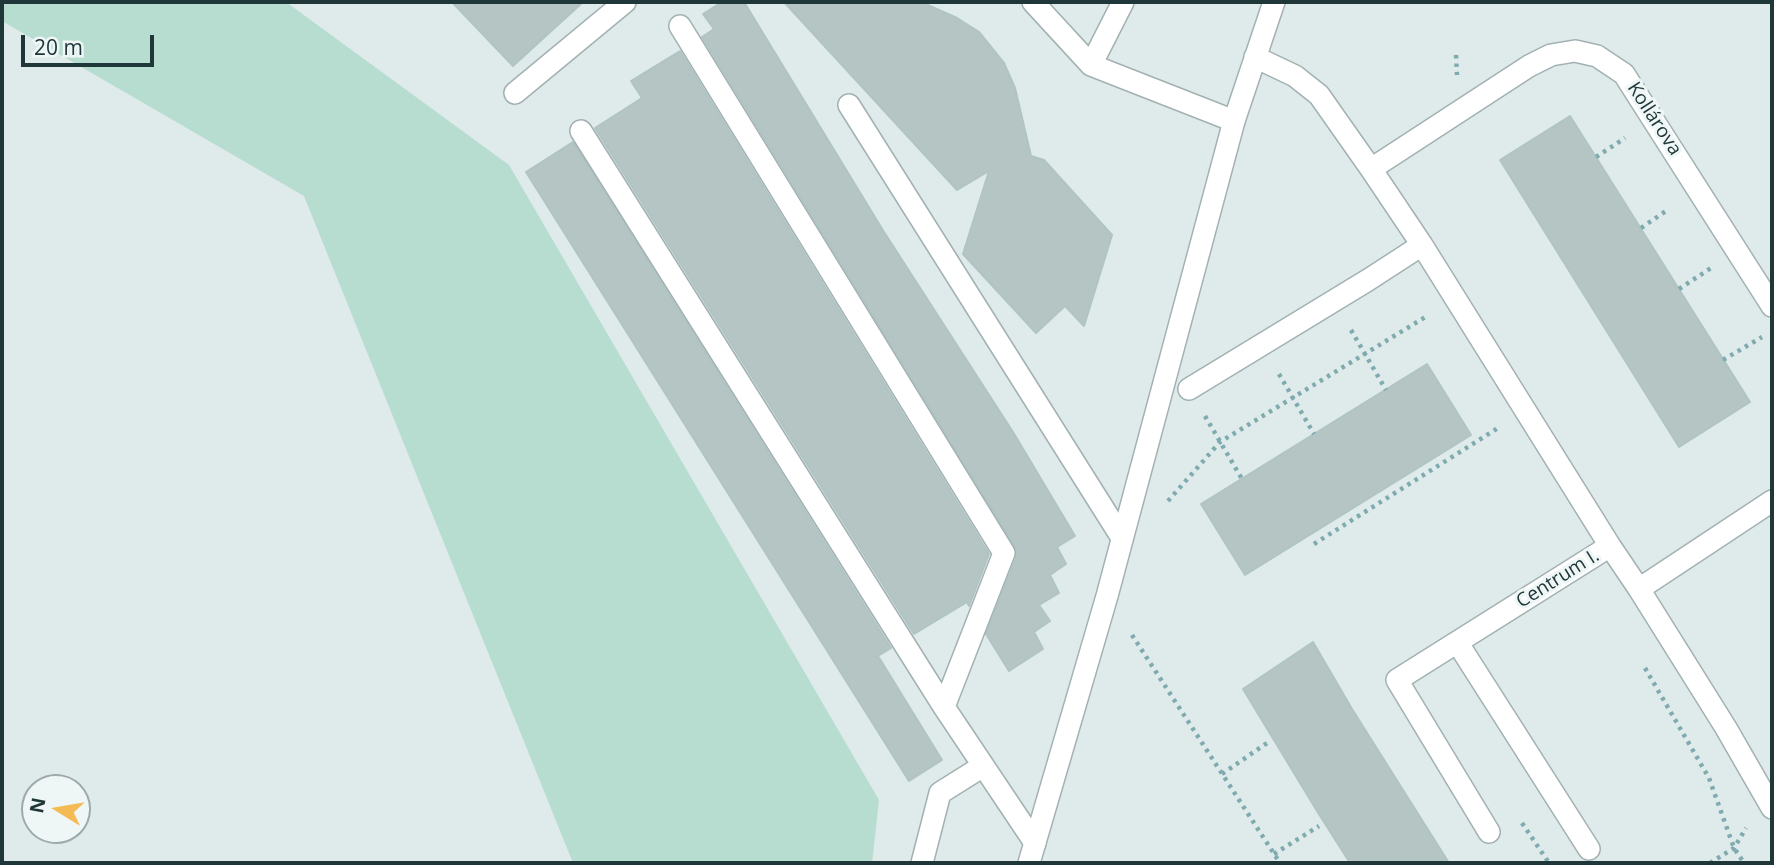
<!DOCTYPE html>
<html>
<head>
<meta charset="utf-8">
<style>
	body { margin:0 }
	#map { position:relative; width:1774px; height:865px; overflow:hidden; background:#dfeaea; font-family:"Open Sans",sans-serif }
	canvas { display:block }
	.frame { position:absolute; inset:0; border:4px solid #20373a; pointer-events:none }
	.north { position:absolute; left:21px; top:774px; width:70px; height:70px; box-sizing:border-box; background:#eff7f6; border:2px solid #9caaab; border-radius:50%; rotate:281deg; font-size:19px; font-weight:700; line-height:28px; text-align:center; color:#20373a }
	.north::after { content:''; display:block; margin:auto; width:24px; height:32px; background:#f4ba54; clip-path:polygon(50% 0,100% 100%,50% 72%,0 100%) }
	.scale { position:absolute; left:21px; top:35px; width:133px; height:32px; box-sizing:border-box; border:4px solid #20373a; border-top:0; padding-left:9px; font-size:21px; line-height:24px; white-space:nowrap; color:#20373a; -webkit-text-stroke:5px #eff7f6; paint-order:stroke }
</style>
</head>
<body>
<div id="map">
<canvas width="1774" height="865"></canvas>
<div class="frame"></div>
<div class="north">N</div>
<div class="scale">20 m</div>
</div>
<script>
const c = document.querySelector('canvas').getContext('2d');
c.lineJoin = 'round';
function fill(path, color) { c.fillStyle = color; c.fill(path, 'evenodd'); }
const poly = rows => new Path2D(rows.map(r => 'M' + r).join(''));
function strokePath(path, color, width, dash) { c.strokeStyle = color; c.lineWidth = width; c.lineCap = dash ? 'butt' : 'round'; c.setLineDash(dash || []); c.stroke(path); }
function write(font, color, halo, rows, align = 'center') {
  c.font = font + ' "Open Sans",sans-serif'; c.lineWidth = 6; c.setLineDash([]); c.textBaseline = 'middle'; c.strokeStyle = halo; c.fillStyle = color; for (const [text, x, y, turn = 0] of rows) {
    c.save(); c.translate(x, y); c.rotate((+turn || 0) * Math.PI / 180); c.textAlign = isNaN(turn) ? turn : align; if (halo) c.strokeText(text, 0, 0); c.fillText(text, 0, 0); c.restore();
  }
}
const green = poly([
	[2,2,286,2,509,165,879,800,872,863,573,863,304,196,2,21]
]);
const building = poly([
	[452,2,583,2,513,66,452,2],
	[722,2,744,2,884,232,1013,432,1075,536,1057,547,1066,564,1050,575,1059,593,1039,605,1050,621,1034,632,1043,649,1009,671,986,634,1016,558,1015,547,702,37,714,29,703,14,722,2],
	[784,2,921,2,957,18,979,32,1004,63,1015,88,1031,156,1044,160,1112,235,1084,326,1065,306,1036,333,963,254,989,171,957,190,784,2],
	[680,51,989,554,969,606,967,602,914,634,595,128,642,98,631,81,680,51],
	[1570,116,1750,402,1679,447,1500,160,1570,116],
	[573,142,891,648,878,656,942,760,909,781,526,172,573,142],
	[1427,364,1471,435,1245,575,1201,504,1427,364],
	[1313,642,1352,709,1449,863,1350,863,1317,811,1243,689,1313,642]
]);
const path = poly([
	[1456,55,1457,75],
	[1596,157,1625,138],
	[1641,228,1669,209],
	[1679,289,1711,268],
	[1351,330,1386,390],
	[1723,360,1762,337],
	[1279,374,1314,434],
	[1205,416,1242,479],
	[1168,501,1220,442,1427,316],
	[1314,544,1498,428],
	[1132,635,1280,863],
	[1645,668,1709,778,1734,848,1744,863],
	[1222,774,1267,743],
	[1522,823,1549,863],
	[1274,854,1319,826],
	[1710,863,1734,848,1746,828]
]);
const lane = poly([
	[1033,2,1091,65,1234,121],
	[680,26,1004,553,944,707],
	[1091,65,1123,2],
	[515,93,625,2],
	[849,105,1122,538],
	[581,131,944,707,1035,843],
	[922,863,940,793,983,766]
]);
const street = poly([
	[1255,57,1295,76,1319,95,1371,169,1422,245,1610,546,1639,589,1726,728,1772,808],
	[1371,169,1529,66,1551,55,1575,51,1597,56,1624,74,1772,306],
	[1189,389,1368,280,1422,245],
	[1639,589,1772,501],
	[1457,642,1589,849],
	[1489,832,1397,680,1610,546],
	[1029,863,1107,596,1234,121,1274,2]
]);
const streetNames = [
	["Kollárova",1654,119,57],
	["Centrum I.",1558,579,-32]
];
fill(green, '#b7dcd0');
fill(building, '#b4c5c4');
strokePath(building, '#b1c4c4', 2);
strokePath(lane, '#a2b1b2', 24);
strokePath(street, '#a2b1b2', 24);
strokePath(path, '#7fabaf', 4.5, [3.5, 5]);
strokePath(lane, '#fff', 21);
strokePath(street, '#fff', 21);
write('19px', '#20373a', '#eff7f6', streetNames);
</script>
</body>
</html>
